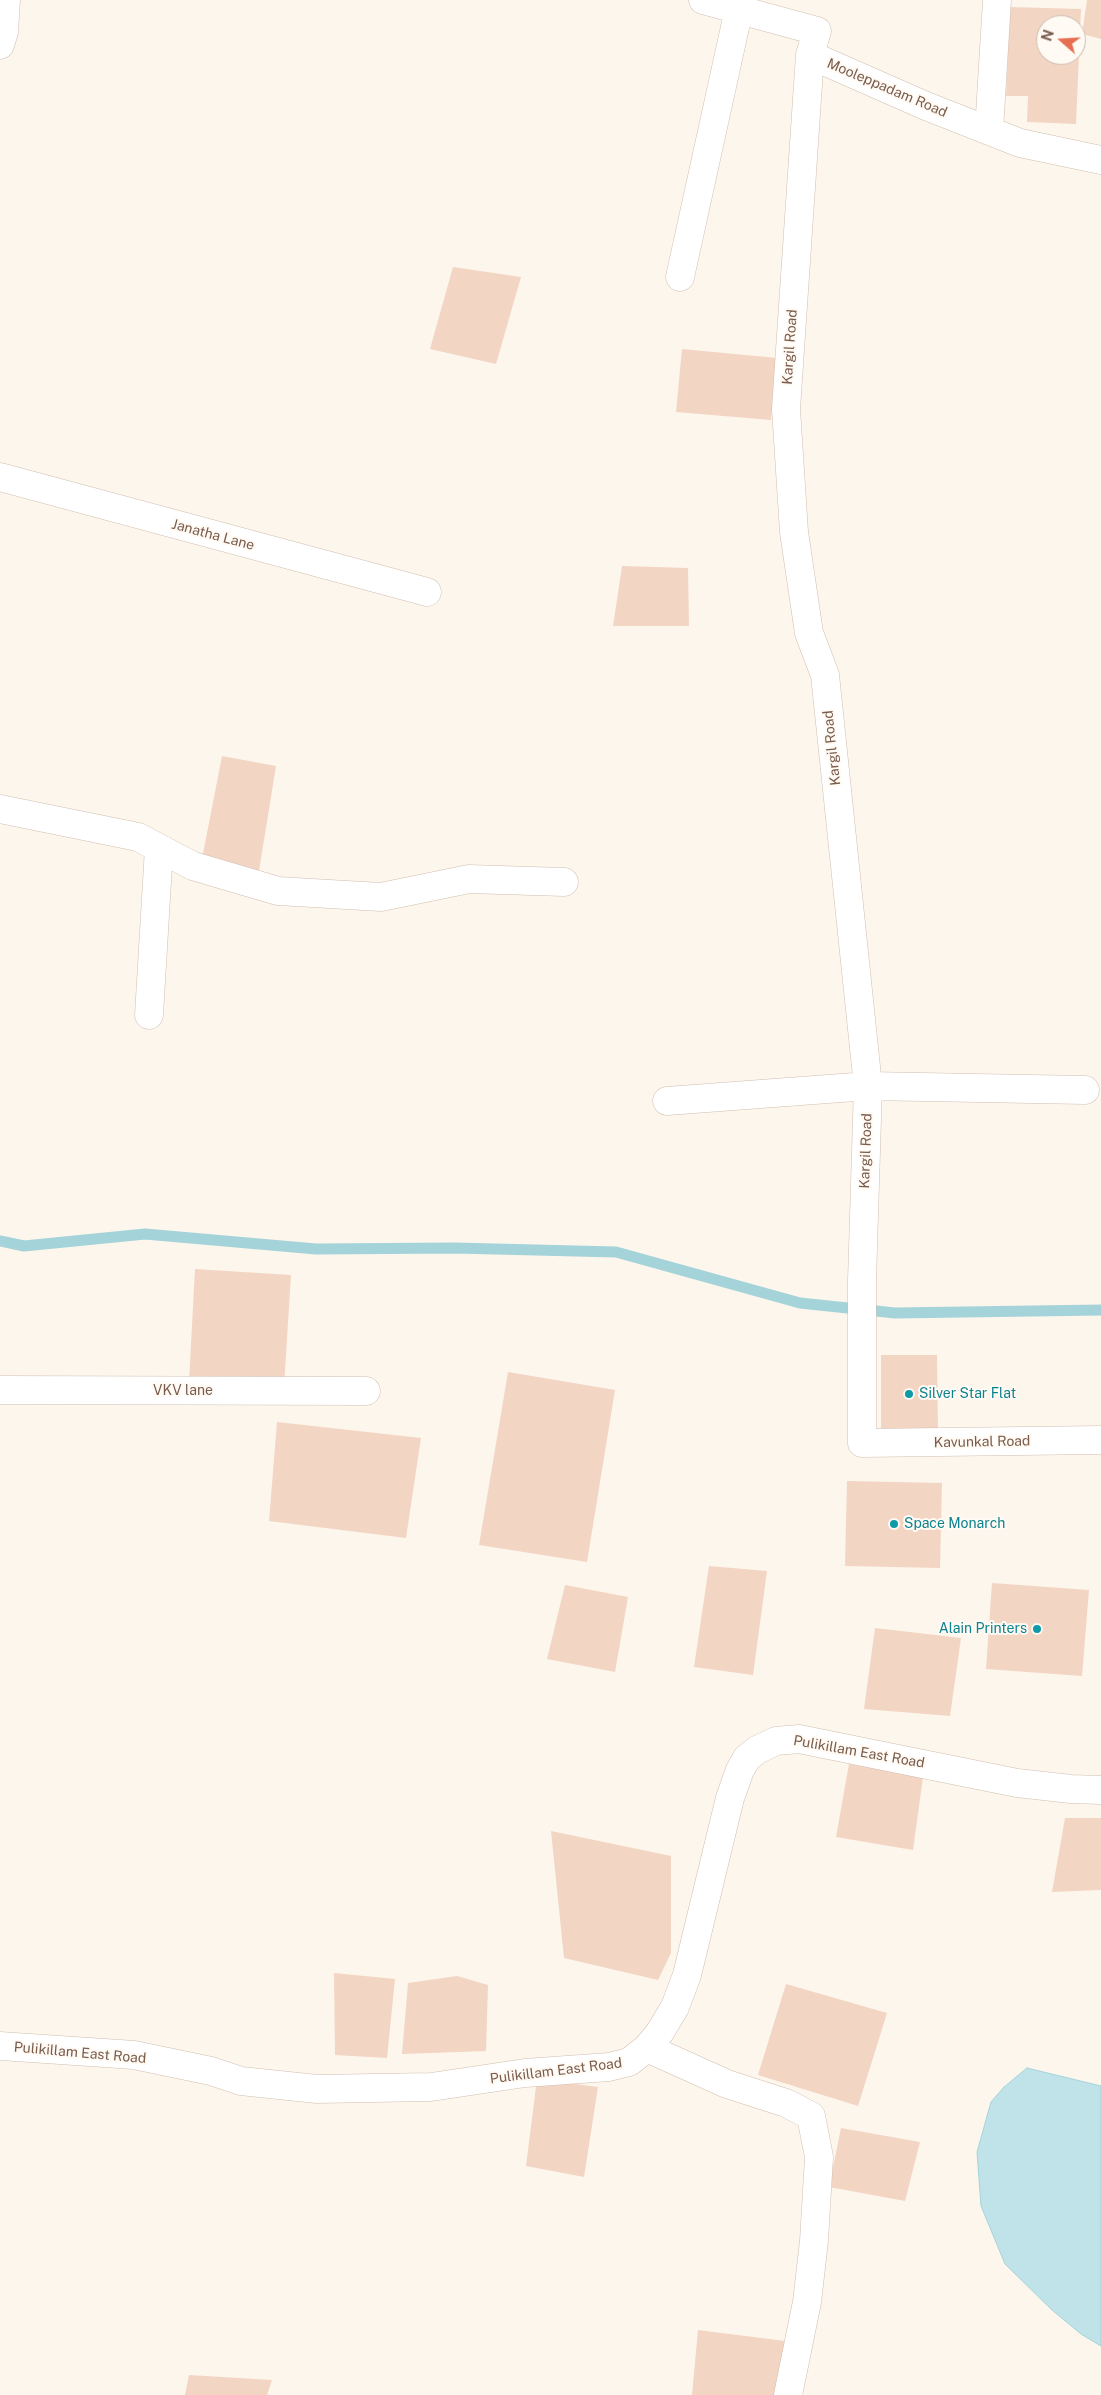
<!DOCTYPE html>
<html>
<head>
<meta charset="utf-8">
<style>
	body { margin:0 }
	#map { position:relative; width:1101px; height:2395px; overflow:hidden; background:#fdf6ec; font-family:"Public Sans",sans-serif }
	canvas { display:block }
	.north { position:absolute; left:1036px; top:15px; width:50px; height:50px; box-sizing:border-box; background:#fffaf3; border:1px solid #cabbb1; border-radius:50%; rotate:289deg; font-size:14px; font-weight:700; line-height:20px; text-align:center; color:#7a5c4d }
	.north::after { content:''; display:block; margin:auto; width:18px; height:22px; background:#e76f51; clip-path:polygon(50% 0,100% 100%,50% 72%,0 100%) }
</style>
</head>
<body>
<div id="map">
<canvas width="1101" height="2395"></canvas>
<div class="north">N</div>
</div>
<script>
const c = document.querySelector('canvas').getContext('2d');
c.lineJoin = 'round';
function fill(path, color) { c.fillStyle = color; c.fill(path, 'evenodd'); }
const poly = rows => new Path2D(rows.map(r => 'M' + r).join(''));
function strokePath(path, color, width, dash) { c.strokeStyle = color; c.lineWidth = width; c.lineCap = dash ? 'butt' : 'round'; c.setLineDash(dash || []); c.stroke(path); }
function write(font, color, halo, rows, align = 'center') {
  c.font = font + ' "Public Sans",sans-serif'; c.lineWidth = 4; c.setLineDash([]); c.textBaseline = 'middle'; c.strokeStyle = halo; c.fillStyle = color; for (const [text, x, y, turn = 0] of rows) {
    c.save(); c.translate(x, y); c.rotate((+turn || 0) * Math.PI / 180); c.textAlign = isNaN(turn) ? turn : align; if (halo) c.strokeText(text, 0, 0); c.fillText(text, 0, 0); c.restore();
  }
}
const water = poly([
	[1027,2068,1101,2086,1101,2346,1081,2334,1052,2310,1005,2264,981,2206,977,2152,991,2102,1004,2087,1027,2068]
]);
const stream = poly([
	[0,1241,24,1246,145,1234,316,1249,455,1248,616,1252,800,1303,895,1313,1101,1310]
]);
const building = poly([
	[1087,0,1101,0,1101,39,1082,34],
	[1010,7,1081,9,1076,124,1027,122,1028,96,1006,96],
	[1046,25,1076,25,1076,55,1046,55],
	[453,267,521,277,496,364,430,349],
	[682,349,777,358,771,420,676,412],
	[622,566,688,568,689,626,613,626],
	[222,756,276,766,258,877,201,864],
	[195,1269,291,1275,284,1386,189,1381],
	[881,1355,937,1355,938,1433,881,1434],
	[508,1372,615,1390,587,1562,479,1545],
	[277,1422,421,1438,406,1538,269,1521],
	[847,1481,942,1483,940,1568,845,1566],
	[709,1566,767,1571,753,1675,694,1667],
	[992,1583,1089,1590,1082,1676,986,1669],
	[565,1585,628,1597,615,1672,547,1659],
	[875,1628,961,1638,950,1716,864,1709],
	[849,1764,923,1777,913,1850,836,1837],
	[1065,1818,1101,1818,1101,1890,1052,1892],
	[551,1831,671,1856,671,1953,658,1980,564,1958],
	[334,1973,395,1979,387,2058,335,2055],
	[457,1976,488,1985,486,2051,402,2054,408,1983],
	[786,1984,887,2013,858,2106,758,2075],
	[537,2079,598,2087,584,2177,526,2166],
	[841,2128,920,2142,905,2201,829,2187],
	[698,2330,785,2341,778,2395,692,2395],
	[189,2375,272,2380,267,2395,185,2395]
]);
const street = poly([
	[703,0,817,31,810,55,926,106,1020,143,1101,160],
	[0,45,4,32,6,0],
	[810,55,786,409,794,532,809,633,825,675,868,1086,862,1281,862,1443,1101,1440],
	[989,131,997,0],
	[680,277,739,9],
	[0,477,427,592],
	[0,809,138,837,193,866,278,891,381,897,469,879,564,882],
	[149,1015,159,848],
	[667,1101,868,1086,1085,1090],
	[0,1390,366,1391],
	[0,2046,134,2055,211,2071,241,2081,317,2089,431,2087,525,2073,609,2067,629,2062,647,2048,660,2032,675,2007,687,1975,730,1798,740,1770,747,1758,757,1750,776,1741,799,1739,1017,1783,1071,1789,1101,1790],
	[647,2048,727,2084,786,2103,811,2116,819,2157,814,2241,807,2302,788,2395]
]);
const markers = [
	[909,1394,5,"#0f9aa8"],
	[894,1524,5,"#0f9aa8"],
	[1037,1629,5,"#0f9aa8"]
];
const streetNames = [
	["Mooleppadam Road",887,88,23],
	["Kargil Road",790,347,-86],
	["Janatha Lane",213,535,15],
	["Kargil Road",832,748,-96],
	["Kargil Road",866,1151,-88],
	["VKV lane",183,1391],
	["Kavunkal Road",982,1442,-1],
	["Pulikillam East Road",859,1752,10],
	["Pulikillam East Road",80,2053,5],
	["Pulikillam East Road",556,2071,-7]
];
const cultureNames = [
	["Silver Star Flat",919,1394],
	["Space Monarch",904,1524],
	["Alain Printers",1027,1629,"right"]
];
fill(water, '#bfe3e8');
strokePath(water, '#a5d3da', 1);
strokePath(stream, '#a5d3da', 11);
fill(building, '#f3d5c3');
strokePath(street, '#d1beb0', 29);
strokePath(street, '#fff', 28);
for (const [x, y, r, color] of markers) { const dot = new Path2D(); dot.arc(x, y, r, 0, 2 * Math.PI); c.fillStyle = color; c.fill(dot); strokePath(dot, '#fffaf3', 2); }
write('14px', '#7a5c4d', '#fffaf3', streetNames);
write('14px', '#0d838f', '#fffaf3', cultureNames, 'left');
</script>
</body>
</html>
